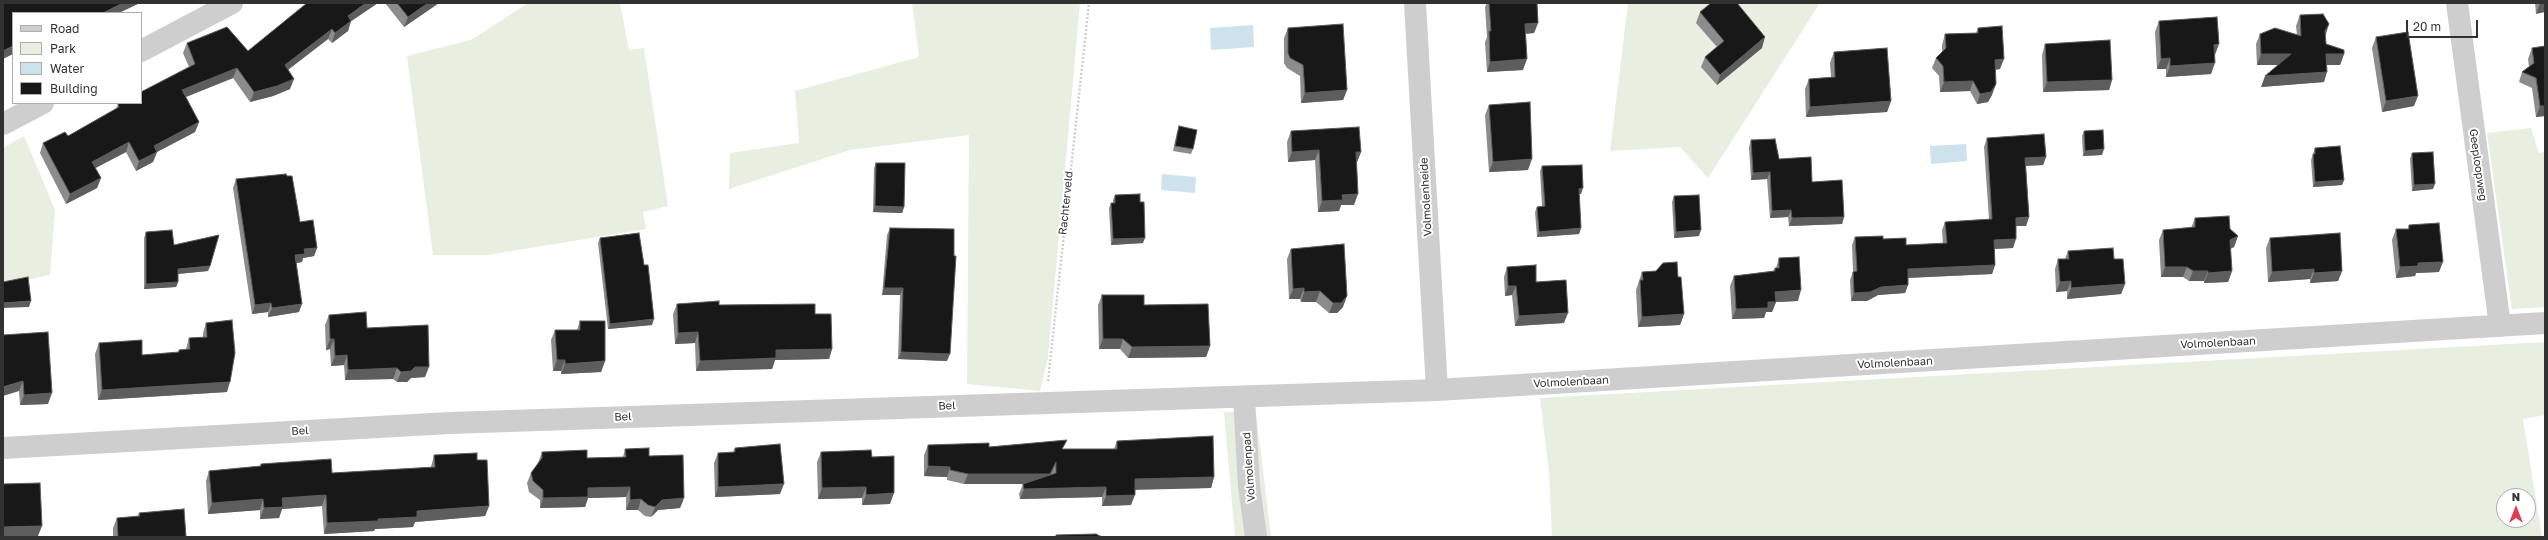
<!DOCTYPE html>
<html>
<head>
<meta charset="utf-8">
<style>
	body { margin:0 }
	#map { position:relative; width:2548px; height:540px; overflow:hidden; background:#fff; font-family:"Golos Text",sans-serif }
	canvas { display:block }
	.frame { position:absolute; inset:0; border:4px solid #313131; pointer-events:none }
	.legend { position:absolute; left:12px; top:12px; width:130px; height:92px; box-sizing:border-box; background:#fff; border:1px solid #adadad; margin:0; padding:5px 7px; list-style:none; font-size:12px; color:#313131 }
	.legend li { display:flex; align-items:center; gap:8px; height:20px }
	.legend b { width:20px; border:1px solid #adadad }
	.north { position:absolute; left:2496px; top:488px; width:40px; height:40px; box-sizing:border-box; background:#fff; border:1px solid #adadad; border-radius:50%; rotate:0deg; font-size:11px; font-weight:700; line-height:16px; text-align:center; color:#313131 }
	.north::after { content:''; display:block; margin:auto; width:14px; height:18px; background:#e33951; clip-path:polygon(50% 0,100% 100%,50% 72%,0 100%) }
	.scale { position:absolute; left:2406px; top:20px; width:72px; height:18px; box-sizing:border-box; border:2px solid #313131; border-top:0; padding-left:5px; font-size:12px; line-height:14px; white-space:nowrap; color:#313131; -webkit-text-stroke:3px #fff; paint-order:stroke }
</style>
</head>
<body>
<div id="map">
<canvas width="2548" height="540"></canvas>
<div class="frame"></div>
<ul class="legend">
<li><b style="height:5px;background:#cecece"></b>Road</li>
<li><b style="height:11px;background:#e8eee0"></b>Park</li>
<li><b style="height:11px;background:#cde2ed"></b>Water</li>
<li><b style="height:11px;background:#181818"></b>Building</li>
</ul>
<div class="north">N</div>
<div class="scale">20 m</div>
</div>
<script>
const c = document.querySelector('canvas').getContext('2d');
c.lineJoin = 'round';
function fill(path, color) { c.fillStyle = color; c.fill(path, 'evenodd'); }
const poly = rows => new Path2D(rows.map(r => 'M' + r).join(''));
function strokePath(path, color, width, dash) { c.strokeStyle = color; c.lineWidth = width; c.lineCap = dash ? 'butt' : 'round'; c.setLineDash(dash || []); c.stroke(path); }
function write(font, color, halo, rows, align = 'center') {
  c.font = font + ' "Golos Text",sans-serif'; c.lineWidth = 4; c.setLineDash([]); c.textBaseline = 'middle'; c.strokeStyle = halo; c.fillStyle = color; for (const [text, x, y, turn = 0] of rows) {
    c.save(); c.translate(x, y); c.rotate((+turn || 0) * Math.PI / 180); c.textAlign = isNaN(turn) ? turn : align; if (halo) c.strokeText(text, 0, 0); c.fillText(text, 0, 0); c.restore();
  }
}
const green = poly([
	[528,3,620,3,629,50,644,48,668,206,643,212,646,229,488,255,433,255,407,56,471,40],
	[912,3,1080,3,1048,358,1040,391,967,384,969,135,850,150,729,189,730,153,799,143,795,91,919,57],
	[1628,3,1820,3,1708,178,1680,147,1610,151],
	[2531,128,2539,153,2545,152,2545,307,2512,309,2487,133],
	[24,136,55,210,50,275,3,285,3,148],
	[2545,342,2545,415,2523,419,2542,537,1552,537,1549,472,1540,398],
	[2504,496,2528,496,2528,520,2504,520],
	[1224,412,1256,412,1271,537,1235,537]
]);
const water = poly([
	[1253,25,1254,47,1211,50,1210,28],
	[1966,144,1967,161,1931,164,1930,146],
	[1162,174,1196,177,1195,193,1161,190]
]);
const path = poly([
	[1048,381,1089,3]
]);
const minor = poly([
	[1415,3,1437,390],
	[2457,3,2500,326],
	[141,51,232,3],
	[3,124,43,103],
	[1244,397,1249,486,1256,537],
	[3,448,450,423,1437,390,2545,323]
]);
const wall = poly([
	[307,3,378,3,351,21,348,31,332,43,328,39,288,70,290,89,273,96,250,102,233,78,186,97,199,122,195,132,157,152,153,162,136,171,126,152,95,168,101,178,97,188,66,204,40,153,43,143,68,136,116,109,118,104,189,67,183,53,187,43,248,51],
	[385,3,439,3,404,27],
	[1487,3,1537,3,1538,23,1534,33,1525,34,1523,70,1487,72,1485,42,1487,37,1485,7],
	[2535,3,2545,3,2536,14],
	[1700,12,1762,48,1717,85,1701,67,1705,57,1717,47,1696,23],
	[2300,15,2325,35,2326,44,2344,54,2340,65,2327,65,2324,82,2261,87,2279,65,2257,65,2256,44,2260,34,2297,35,2296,26],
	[2159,21,2215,55,2211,74,2166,77,2166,69,2157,69,2155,32],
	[1288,28,1347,90,1343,100,1301,103,1300,76,1287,68,1284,63,1284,38],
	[1978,28,2000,69,1995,70,1992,95,1988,102,1977,104,1970,91,1940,92,1939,76,1932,68,1936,58,1942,52,1942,45,1945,34,1976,33],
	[2376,37,2414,106,2382,112,2372,48],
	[2045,44,2112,80,2109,90,2043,92,2042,55],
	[2532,48,2545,116,2536,117,2532,88,2519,82,2522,72,2529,67,2528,59],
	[1834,52,1891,101,1887,112,1806,117,1805,89,1809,79,1831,77,1830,63],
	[1489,105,1528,170,1489,172,1485,115],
	[1179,126,1193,149,1191,154,1173,151,1177,132],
	[1291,131,1361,152,1357,162,1356,162,1354,205,1341,205,1339,211,1318,212,1315,160,1288,162,1287,142],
	[2084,131,2102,155,2083,156,2082,136],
	[1987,138,2046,157,2043,165,2026,166,2029,217,2026,226,2016,226,2013,248,1994,249,1995,265,1992,274,1908,278,1908,285,1905,293,1878,295,1867,301,1851,301,1850,280,1853,272,1852,245,1855,237,1883,239,1906,245,1943,244,1942,230,1945,222,1989,219,1984,147],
	[1751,140,1812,182,1844,217,1842,224,1789,226,1788,217,1770,218,1767,179,1751,180,1749,147],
	[2315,148,2344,180,2342,185,2313,187,2311,160],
	[2412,153,2433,189,2412,191,2410,159],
	[876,163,904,207,902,213,873,212,874,168],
	[1542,166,1581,194,1579,194,1581,228,1579,234,1537,237,1535,212,1537,207,1542,206,1540,171],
	[287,176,300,222,317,248,314,256,303,258,302,262,296,263,299,312,268,317,268,312,252,314,233,188,236,179],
	[1115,195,1140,202,1143,243,1111,245,1109,208,1111,203,1113,203,1113,200],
	[1674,196,1699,236,1674,238,1672,202],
	[2195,218,2230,229,2238,236,2234,247,2230,249,2232,271,2228,282,2204,283,2204,281,2189,281,2183,277,2161,277,2159,240,2163,230,2191,228],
	[2409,225,2439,272,2416,273,2415,276,2396,278,2392,240,2396,229,2408,229],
	[890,228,947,361,898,359,900,295,882,295,887,235],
	[146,232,174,245,210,266,208,271,178,274,178,282,176,287,144,289,144,238],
	[600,238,652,325,608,329,598,243],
	[2270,238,2342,271,2338,281,2310,283,2310,279,2268,282,2266,248],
	[1291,249,1343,307,1337,313,1329,313,1316,302,1301,302,1300,299,1289,299,1287,259],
	[2068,251,2114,259,2125,284,2121,294,2067,299,2067,291,2056,292,2055,269,2058,259,2065,259],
	[1779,258,1798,301,1776,302,1772,312,1766,312,1764,318,1732,319,1730,286,1734,276,1773,271,1775,268,1776,268],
	[1507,267,1536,282,1564,323,1515,326,1512,295,1505,296,1504,277],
	[1642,272,1678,277,1684,314,1680,325,1638,327,1636,290],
	[1102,295,1144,305,1210,346,1206,357,1128,358,1120,349,1099,349,1098,305],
	[677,304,719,305,815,314,832,349,829,359,775,360,772,369,696,371,695,343,675,344,673,314],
	[329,315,367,328,425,377,411,378,407,382,397,382,393,379,345,380,344,365,331,366,330,349,326,350,325,325],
	[580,321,605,361,601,372,561,374,561,371,553,371,551,340,555,330,577,330],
	[206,323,227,392,98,400,95,354,99,343,142,355,178,353,179,350,186,349,189,338,203,337,203,333],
	[3,335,48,404,20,405,19,391],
	[1117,441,1214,477,1211,488,1135,489,1131,505,1102,506,1102,497,1020,499,1019,494,1023,484,964,484,947,480,947,477,924,476,924,455,928,445,1064,449,1114,449],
	[735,448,780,494,715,497,714,463,718,453,733,452],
	[625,449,649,456,684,498,680,508,658,510,651,517,645,516,638,510,626,510,626,497,588,498,585,507,540,508,540,500,529,492,527,483,531,473,538,463,542,452,587,458,623,457],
	[821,452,872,457,890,504,862,505,862,498,818,499,817,462],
	[434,455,477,460,489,506,485,516,415,522,413,527,375,529,374,531,324,534,322,506,282,509,279,518,260,519,260,510,208,514,206,481,209,471,260,466,261,464,332,473,431,467],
	[139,513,186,537,113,537,113,528,117,518,138,516]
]);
const shadedWall = poly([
	[123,3,138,3,138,4,119,13,103,13],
	[366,3,378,3,344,26,348,16],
	[428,3,439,3,404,27,408,17],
	[2540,3,2545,3,2545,12,2536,14],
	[351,21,348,31,332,43,335,33],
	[1538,23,1534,33,1521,34,1525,24],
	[2329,24,2326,34,2321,42,2325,31],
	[332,29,328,39,281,75,285,65],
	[1765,37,1762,48,1717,85,1720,75],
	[2219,44,2215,55,2210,55,2214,45],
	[13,46,13,54,3,59,3,51],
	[2261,54,2291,54,2287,65,2257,65],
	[2326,54,2344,54,2340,65,2323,65],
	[2170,58,2166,69,2157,69,2161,59],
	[1527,59,1523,70,1487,72,1490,62],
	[2004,59,2000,69,1991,70,1995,60],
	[2215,63,2211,74,2166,77,2170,66],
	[237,68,233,78,178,100,182,90],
	[2327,72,2324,82,2261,87,2265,76],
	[294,79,290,89,273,96,250,102,254,92],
	[2112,80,2109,90,2043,92,2047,82],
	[1973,81,1970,91,1940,92,1944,82],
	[1996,84,1992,95,1988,102,1977,104,1980,94],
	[1347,90,1343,100,1301,103,1305,93],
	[2418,96,2414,106,2382,112,2386,101],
	[1891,101,1887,112,1806,117,1810,107],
	[2540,106,2545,106,2545,116,2536,117],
	[199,122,195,132,155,153,157,152,153,162,136,171,139,161,154,146],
	[129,142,126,152,88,172,92,162],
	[2104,149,2102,155,2083,156,2085,151],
	[1319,150,1315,160,1288,162,1292,152],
	[1356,152,1361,152,1357,162,1352,162],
	[2046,157,2043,165,2022,166,2025,158],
	[1532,159,1528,170,1489,172,1493,162],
	[1770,172,1767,179,1751,180,1753,173],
	[101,178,97,188,66,204,70,194],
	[2344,180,2342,185,2313,187,2315,182],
	[2435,184,2433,189,2412,191,2414,185],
	[1583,188,1581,194,1577,194,1579,189],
	[1358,194,1354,205,1341,205,1339,211,1318,212,1322,201,1342,195],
	[875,206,904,207,902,213,873,212],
	[1791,210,1788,217,1770,218,1772,211],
	[1844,217,1842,224,1789,226,1792,218],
	[2029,217,2026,226,2012,226,2016,218],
	[1581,228,1579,234,1537,237,1539,232],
	[1701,230,1699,236,1674,238,1676,232],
	[2238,236,2234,247,2226,251,2230,240],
	[1145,238,1143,243,1111,245,1113,239],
	[2016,239,2013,248,1991,249,1994,240],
	[317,248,314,256,303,258,302,262,292,264,295,255,304,249],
	[2443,262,2439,272,2416,273,2415,276,2396,278,2400,267,2418,263],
	[1995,265,1992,274,1904,278,1908,269],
	[210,266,208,271,176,274,178,269],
	[2165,267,2187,267,2183,277,2161,277],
	[2314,269,2310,279,2268,282,2272,272],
	[2193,271,2208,271,2204,281,2189,281],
	[2232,271,2228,282,2204,283,2208,273],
	[2342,271,2338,281,2310,283,2314,273],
	[2071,281,2067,291,2056,292,2060,282],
	[178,282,176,287,144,289,146,284],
	[2125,284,2121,294,2067,299,2071,288],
	[1908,285,1905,293,1878,295,1867,301,1851,301,1854,293,1881,287],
	[1508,286,1516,286,1512,295,1505,296],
	[884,288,903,288,900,295,882,295],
	[1304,288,1300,299,1289,299,1293,289],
	[1801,290,1798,301,1776,302,1772,312,1766,312,1764,318,1732,319,1736,309,1775,292],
	[1320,291,1316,302,1301,302,1304,292],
	[1347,296,1343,307,1337,313,1329,313,1333,303],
	[31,301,29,307,3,308,3,303],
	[271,303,268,312,252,314,255,305],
	[302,304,299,312,268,317,272,308],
	[1568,313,1564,323,1515,326,1519,316],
	[1684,314,1680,325,1638,327,1642,317],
	[654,319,652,325,608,329,610,324],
	[698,332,695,343,675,344,678,333],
	[330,339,334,339,330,349,326,350],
	[1103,339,1123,339,1120,349,1099,349],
	[1210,346,1206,357,1128,358,1132,347],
	[832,349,829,359,775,360,772,369,696,371,700,361,776,350],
	[901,352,950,354,947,361,898,359],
	[347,355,344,365,331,366,335,356],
	[557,360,565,360,561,371,553,371],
	[605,361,601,372,561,374,565,364],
	[415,367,429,367,425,377,411,378,407,382,397,382,401,372],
	[397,368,393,379,345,380,348,370],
	[23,381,19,391,3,396,3,387],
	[230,382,227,392,98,400,102,390],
	[52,393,48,404,20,405,24,395],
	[1056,462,1052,472,1046,484,964,484,968,474],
	[928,466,950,467,947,477,924,476],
	[1214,477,1211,488,1131,490,1135,479],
	[784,484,780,494,715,497,718,487],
	[630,487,626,497,588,498,585,507,540,508,543,498,588,488],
	[866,487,862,498,818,499,822,488],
	[1106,487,1102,497,1020,499,1024,489],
	[894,493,890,504,862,505,866,495],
	[326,495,322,506,282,509,279,518,260,519,264,508,282,498],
	[1135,495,1131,505,1102,506,1106,496],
	[684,498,680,508,658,510,651,517,655,507,662,500],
	[263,499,260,510,208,514,212,503],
	[641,499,638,510,626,510,630,500],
	[489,506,485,516,415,522,413,527,375,529,374,531,324,534,327,523,378,519,417,511],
	[42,526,38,536,3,537,3,527]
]);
const building = poly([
	[3,3,123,3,103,13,13,13,13,46,3,51,3,3],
	[307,3,366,3,348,16,351,21,335,33,332,29,285,65,294,79,277,86,254,92,237,68,182,90,199,122,154,146,157,152,139,161,129,142,92,162,101,178,70,194,43,143,65,132,68,136,119,107,118,104,120,103,141,103,141,92,195,64,187,43,227,27,248,51,307,3],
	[397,3,428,3,408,17,397,3],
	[1489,3,1537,3,1538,23,1525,24,1527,59,1490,62,1489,31,1491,31,1489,3],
	[1711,3,1737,3,1765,37,1720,75,1705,57,1724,41,1700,12,1711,3],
	[2323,14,2329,24,2325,31,2326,44,2344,50,2344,54,2326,54,2327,72,2265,76,2291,54,2261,54,2260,34,2275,28,2301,36,2300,15,2323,14],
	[2217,17,2219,44,2214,45,2215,63,2170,66,2170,58,2161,59,2159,21,2217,17],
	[1343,24,1347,90,1305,93,1303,65,1290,58,1288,53,1288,28,1343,24],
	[2002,26,2004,59,1995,60,1996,84,1991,92,1980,94,1973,81,1944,82,1943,66,1936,58,1946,48,1945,34,1978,33,1978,28,2002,26],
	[2408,32,2418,96,2386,101,2376,37,2408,32],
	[2110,40,2112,80,2047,82,2045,44,2110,40],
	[2545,46,2545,106,2540,106,2536,78,2522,72,2534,63,2532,48,2545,46],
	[1887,48,1891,101,1810,107,1809,79,1835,77,1834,52,1887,48],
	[1530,102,1532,159,1493,162,1489,105,1530,102],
	[1179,126,1197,130,1193,149,1175,146,1179,126],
	[1359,127,1361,152,1356,152,1358,194,1342,195,1343,200,1322,201,1319,150,1292,152,1291,131,1359,127],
	[2103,130,2104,149,2085,151,2084,131,2103,130],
	[2044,134,2046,157,2025,158,2029,217,2016,218,2016,239,1994,240,1995,265,1908,269,1908,285,1881,287,1870,292,1854,293,1853,272,1857,271,1855,237,1883,236,1883,239,1906,238,1906,245,1947,243,1945,222,1992,219,1987,138,2044,134],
	[1775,139,1779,159,1811,157,1812,182,1842,180,1844,217,1792,218,1791,210,1772,211,1770,172,1753,173,1751,140,1775,139],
	[2340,146,2344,180,2315,182,2313,154,2315,154,2315,148,2340,146],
	[2433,152,2435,184,2414,185,2412,153,2433,152],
	[876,163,905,163,904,207,875,206,876,163],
	[1582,165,1583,188,1579,189,1581,228,1539,232,1537,207,1545,206,1542,166,1582,165],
	[286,174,287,176,292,176,300,222,313,220,317,248,304,249,305,254,295,255,302,304,272,308,271,303,255,305,236,179,286,174],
	[1140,194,1140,202,1144,202,1145,238,1113,239,1111,203,1115,203,1115,195,1140,194],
	[1699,195,1701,230,1676,232,1674,196,1699,195],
	[2229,216,2230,229,2238,236,2230,240,2232,271,2208,273,2208,271,2193,271,2187,267,2165,267,2163,230,2195,227,2195,218,2229,216],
	[2439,223,2443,262,2418,263,2418,266,2400,267,2396,229,2409,229,2409,225,2439,223],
	[890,228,954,229,954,256,956,256,950,354,901,352,903,288,884,288,890,228],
	[172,230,174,245,219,235,210,266,178,269,178,282,146,284,146,232,172,230],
	[639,233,644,265,648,265,654,319,610,324,600,238,639,233],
	[2340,233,2342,271,2314,273,2314,269,2272,272,2270,238,2340,233],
	[1344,244,1347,296,1341,303,1333,303,1320,291,1304,292,1304,288,1293,289,1291,249,1344,244],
	[2113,248,2114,259,2123,259,2125,284,2071,288,2071,281,2060,282,2058,259,2069,259,2068,251,2113,248],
	[1799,257,1801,290,1775,292,1776,302,1768,302,1768,308,1736,309,1734,276,1775,271,1775,268,1779,268,1779,258,1799,257],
	[1677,262,1678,277,1681,277,1684,314,1642,317,1640,280,1643,280,1642,272,1656,271,1663,263,1677,262],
	[1536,265,1536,282,1566,280,1568,313,1519,316,1516,286,1508,286,1507,267,1536,265],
	[28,277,31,301,3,303,3,282,28,277],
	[1102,295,1144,295,1144,305,1208,304,1210,346,1132,347,1123,339,1103,339,1102,295],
	[719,301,719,305,815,304,815,314,831,314,832,349,776,350,776,358,700,361,698,332,678,333,677,304,719,301],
	[366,312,367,328,428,325,429,367,415,367,411,371,401,372,397,368,348,370,347,355,335,356,334,339,330,339,329,315,366,312],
	[232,320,235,353,230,382,102,390,99,343,142,340,142,355,179,352,179,350,190,349,189,338,207,337,206,323,232,320],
	[580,321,605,321,605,361,565,364,565,360,557,360,555,330,580,330,580,321],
	[48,332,52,393,24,395,23,381,3,387,3,335,48,332],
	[1213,436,1214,477,1135,479,1135,495,1106,496,1106,487,1024,489,1023,484,1056,473,1056,462,1050,474,968,474,950,470,950,467,928,466,928,445,989,443,989,447,1067,440,1062,449,1117,449,1117,441,1213,436],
	[780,444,784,484,718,487,718,453,735,452,735,448,780,444],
	[649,448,649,456,683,455,684,498,662,500,655,507,648,505,641,499,630,500,630,487,588,488,588,497,543,498,543,490,533,481,531,473,542,458,542,452,587,450,587,458,626,457,625,449,649,448],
	[871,450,872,457,894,456,894,493,866,495,866,487,822,488,821,452,871,450],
	[477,453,477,460,487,460,489,506,417,511,417,517,378,519,378,521,327,523,326,495,282,498,283,507,264,508,263,499,212,503,209,471,261,466,261,464,331,459,332,473,435,467,434,455,477,453],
	[40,483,42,526,3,527,3,484,40,483],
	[184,509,186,537,118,537,117,518,140,516,139,513,184,509],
	[1096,534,1102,537,1056,537,1056,535,1096,534]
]);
const streetNames = [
	["Geeploopweg",2478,165,82],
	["Volmolenheide",1426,197,-93],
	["Rachterveld",1066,203,-84],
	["Volmolenbaan",2218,343,-3],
	["Volmolenbaan",1895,363,-3],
	["Volmolenbaan",1571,382,-3],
	["Bel",947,406,-2],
	["Bel",623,417,-2],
	["Bel",300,431,-3],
	["Volmolenpad",1249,467,-94]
];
fill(green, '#e8eee0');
fill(water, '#cde2ed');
strokePath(path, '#cecece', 2.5, [2, 2]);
strokePath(minor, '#cecece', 22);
fill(wall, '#8c8c8c');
fill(shadedWall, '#5d5d5d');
fill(building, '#181818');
strokePath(building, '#5d5d5d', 1);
write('11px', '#313131', '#fff', streetNames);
</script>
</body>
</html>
